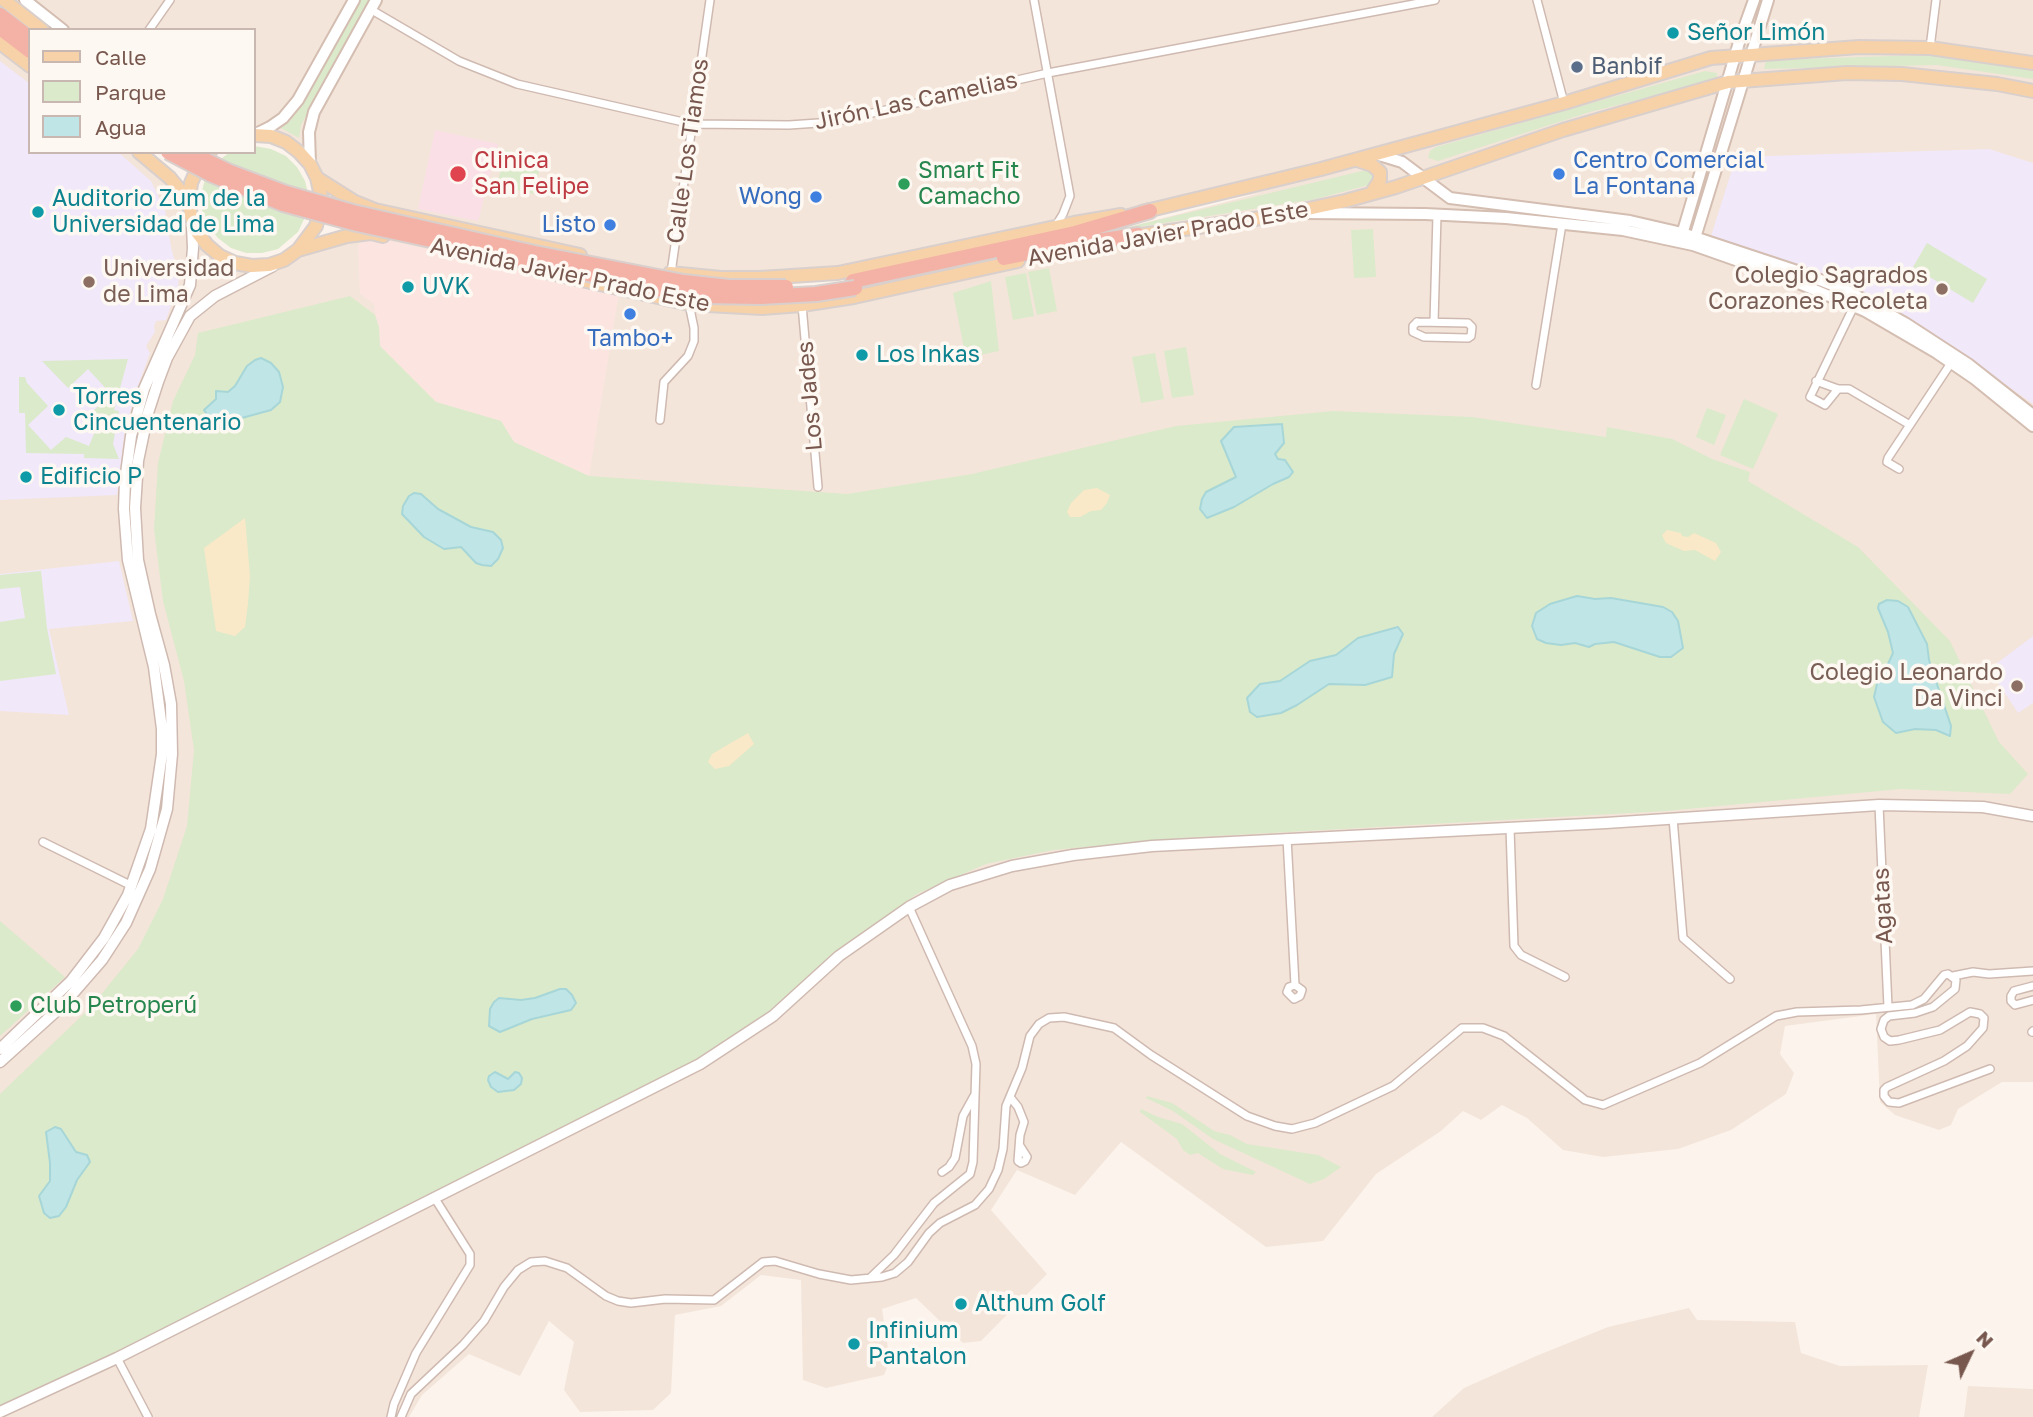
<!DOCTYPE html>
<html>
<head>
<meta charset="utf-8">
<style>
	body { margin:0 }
	#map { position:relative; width:2033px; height:1417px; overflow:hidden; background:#fcf4ec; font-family:"Golos Text",sans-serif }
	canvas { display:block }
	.legend { position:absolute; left:28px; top:28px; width:228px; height:126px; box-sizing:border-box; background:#fef8f3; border:2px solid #c8b8b1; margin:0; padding:9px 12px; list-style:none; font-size:21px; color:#78584e }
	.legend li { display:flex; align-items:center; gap:14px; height:35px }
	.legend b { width:35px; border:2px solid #c8b8b1 }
	.north { position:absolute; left:1935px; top:1319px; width:70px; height:70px; -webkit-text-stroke:5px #fef8f3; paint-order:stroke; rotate:46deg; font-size:19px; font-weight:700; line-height:28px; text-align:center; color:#78584e }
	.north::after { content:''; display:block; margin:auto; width:24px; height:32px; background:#78584e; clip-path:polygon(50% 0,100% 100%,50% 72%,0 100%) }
</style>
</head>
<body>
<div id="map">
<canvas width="2033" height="1417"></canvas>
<ul class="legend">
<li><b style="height:9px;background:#f7d1a8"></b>Calle</li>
<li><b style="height:19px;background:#dbeaca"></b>Parque</li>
<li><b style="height:19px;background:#c0e5e6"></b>Agua</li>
</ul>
<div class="north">N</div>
</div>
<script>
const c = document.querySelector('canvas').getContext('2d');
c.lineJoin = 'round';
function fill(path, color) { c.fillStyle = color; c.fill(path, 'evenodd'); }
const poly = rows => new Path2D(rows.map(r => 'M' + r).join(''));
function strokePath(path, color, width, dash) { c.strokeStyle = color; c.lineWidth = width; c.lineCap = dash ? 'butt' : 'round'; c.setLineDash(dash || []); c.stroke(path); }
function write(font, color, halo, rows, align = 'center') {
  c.font = font + ' "Golos Text",sans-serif'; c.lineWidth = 7; c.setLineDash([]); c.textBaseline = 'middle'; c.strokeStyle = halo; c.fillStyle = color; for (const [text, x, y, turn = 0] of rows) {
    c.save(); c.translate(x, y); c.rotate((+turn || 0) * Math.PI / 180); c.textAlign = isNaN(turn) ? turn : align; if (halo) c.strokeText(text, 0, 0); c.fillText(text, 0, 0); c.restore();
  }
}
const residential = poly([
	[22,0,2033,0,2033,1082,2002,1082,1958,1109,1951,1125,1939,1130,1895,1115,1880,1102,1876,1014,1785,1026,1780,1054,1794,1073,1786,1094,1731,1130,1678,1149,1603,1157,1563,1150,1527,1118,1502,1105,1481,1120,1463,1111,1441,1131,1376,1174,1323,1241,1266,1247,1121,1142,1075,1195,1017,1170,991,1210,1047,1274,981,1341,963,1343,916,1298,882,1309,890,1361,884,1375,826,1388,803,1380,801,1280,761,1275,721,1306,675,1315,671,1393,653,1410,580,1412,564,1390,574,1342,549,1321,520,1376,469,1354,422,1395,409,1417,0,1417,0,38,30,61,30,152,146,152,167,169,209,254,256,271,292,262,317,238,369,230,644,291,853,293,958,271,1260,193,988,244,806,270,764,274,653,272,354,205,285,144,254,136,254,30,60,30],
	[1689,1308,1697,1320,1795,1322,1801,1353,1840,1366,1928,1365,1919,1417,1432,1417,1464,1388,1536,1356,1608,1327],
	[1968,1386,2033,1389,2033,1417,1964,1417]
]);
const commercial = poly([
	[369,236,619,292,589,476,513,442,501,421,436,402,380,346,374,304,360,294,358,248,361,237]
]);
const education = poly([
	[0,61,30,84,30,152,118,152,151,181,165,210,171,247,179,278,178,286,166,320,156,321,154,327,155,332,146,346,150,353,135,394,124,436,117,495,0,500],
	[1989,149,2033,163,2033,404,1921,325,1885,304,1818,274,1711,236,1736,157],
	[119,561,133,621,49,629,69,715,0,711,0,574],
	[2033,636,2033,703,2018,713,1989,669]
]);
const medical = poly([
	[435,130,498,144,478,221,418,209]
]);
const green = poly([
	[359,0,372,0,301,125,299,138,281,128,291,120],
	[1924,55,2025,68,2033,70,2033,79,1937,65,1764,69,1766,60],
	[1705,71,1717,73,1717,77,1712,81,1590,112,1438,161,1428,158,1430,151,1436,147],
	[254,146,271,149,286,156,297,167,305,181,309,197,307,213,298,232,278,249,262,253,246,253,231,248,218,238,208,226,202,211,201,195,205,179,213,165,230,152,254,152],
	[505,150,542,159,534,194,497,185],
	[1366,170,1377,173,1372,184,1316,199,1108,232],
	[1373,229,1376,277,1354,278,1351,230],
	[1927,243,1987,279,1973,303,1913,267],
	[1049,268,1057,311,1037,315,1028,272],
	[1026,273,1034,316,1013,320,1005,277],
	[991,281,999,351,966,358,953,293],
	[350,296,375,315,379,327,380,346,436,402,501,421,514,442,589,476,847,494,972,474,1176,426,1333,411,1472,417,1606,437,1607,427,1672,439,1712,459,1750,472,1748,481,1858,547,1950,641,1999,742,2028,774,2010,794,1901,789,1666,811,1179,838,1053,850,986,864,917,894,839,951,786,1001,724,1046,118,1354,0,1409,0,1094,91,1007,138,949,163,899,187,826,194,750,184,681,163,601,154,529,158,463,173,401,195,355,198,333],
	[1186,347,1194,395,1172,398,1164,351],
	[1155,353,1164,399,1141,403,1132,357],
	[128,359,114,410,119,411,113,444,119,459,84,458,84,454,26,453,25,413,19,413,19,377,25,377,27,383,48,406,28,425,51,450,66,437,89,446,101,417,92,412,111,394,88,369,68,388,42,361],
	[1744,399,1778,414,1753,469,1720,455],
	[1707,408,1726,415,1714,445,1696,437],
	[41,571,47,628,56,674,0,681,0,622,25,618,20,587,0,589,0,575],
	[0,921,65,977,0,1036],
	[1147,1096,1172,1103,1214,1131,1230,1135,1247,1144,1318,1155,1341,1167,1324,1179,1310,1184,1213,1139,1173,1111,1146,1098],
	[1141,1109,1158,1117,1182,1124,1220,1154,1256,1172,1253,1175,1223,1169,1198,1153,1190,1155,1183,1150,1177,1139,1140,1112]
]);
const sand = poly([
	[1097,488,1110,495,1107,503,1101,510,1091,511,1080,517,1070,517,1067,512,1071,503,1084,490],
	[245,518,250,576,248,603,245,627,235,636,216,631,204,548],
	[1667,530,1681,533,1682,536,1688,537,1694,533,1716,543,1721,552,1715,561,1695,550,1684,551,1666,543,1662,535],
	[748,733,754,744,729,766,715,769,708,762,712,754]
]);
const water = poly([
	[261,358,271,363,279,372,283,387,280,402,271,410,238,419,224,429,215,427,204,410,216,399,216,391,228,392,235,386,247,366,255,360,261,358],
	[1282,424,1284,443,1275,454,1278,459,1285,460,1293,472,1289,477,1273,484,1234,507,1207,518,1200,509,1202,499,1206,492,1236,477,1221,441,1234,427,1282,424],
	[414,493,421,494,438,509,471,527,493,532,501,540,503,548,498,559,491,566,482,565,476,563,461,547,444,549,424,537,402,514,403,506,409,496,414,493],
	[1577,596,1595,599,1611,598,1663,607,1672,612,1678,621,1683,648,1671,657,1660,657,1614,642,1595,644,1589,647,1575,643,1561,645,1546,643,1537,639,1532,626,1536,613,1550,604,1577,596],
	[1887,600,1898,601,1908,607,1927,644,1929,660,1951,726,1950,736,1936,730,1915,729,1896,733,1883,722,1874,697,1879,675,1888,664,1893,653,1888,632,1878,608,1879,604,1887,600],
	[1398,627,1403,634,1394,654,1392,677,1365,685,1329,684,1297,705,1281,713,1257,717,1250,712,1247,698,1260,684,1280,681,1310,661,1336,655,1358,638,1398,627],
	[560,989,566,989,572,995,576,1003,571,1010,532,1019,500,1032,489,1026,490,1009,494,1002,499,998,521,1000,535,998,560,989],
	[495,1072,508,1079,515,1072,519,1073,522,1078,521,1084,514,1090,498,1092,491,1087,488,1080,489,1076,495,1072],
	[55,1127,61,1129,76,1152,87,1155,90,1162,77,1180,66,1207,59,1216,50,1218,44,1213,39,1196,50,1181,50,1163,46,1132,55,1127]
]);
const minor = poly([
	[1034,0,1070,196,1063,214,1055,227],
	[1537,0,1564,103],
	[370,9,459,61,517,84,692,124,789,125,833,122,1048,73,1435,0],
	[149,30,170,0],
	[1930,48,1936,0],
	[671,273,710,0],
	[802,305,818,487],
	[1417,322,1468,323,1472,327,1471,336,1468,338,1424,337,1413,332,1413,326,1417,322],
	[1434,322,1437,215],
	[1816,381,1838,389,1849,389,1910,425],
	[1536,385,1562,224],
	[1838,389,1825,405,1810,397,1854,306],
	[660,420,664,382,688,356,694,341,694,328,689,304],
	[1899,469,1887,462,1888,458,1951,363],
	[1879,805,1888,1007],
	[1673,818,1683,938,1730,979],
	[1510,828,1514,946,1521,955,1565,977],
	[1287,838,1295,985,1302,990,1300,996,1294,999,1287,992,1289,987,1295,985],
	[43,842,132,886],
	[1953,976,1973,972,1989,974,2033,971],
	[2033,986,2014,991,2011,996,2011,1001,2015,1005,2033,1000],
	[2032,1032,2033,1031],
	[1010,1097,1018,1107,1024,1122,1020,1135,1018,1161,1021,1163,1025,1161,1027,1157,1020,1146],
	[942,1172,949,1167,955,1158,963,1116,974,1096],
	[870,1278,894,1255,934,1203,970,1174,973,1162,976,1064,972,1046,909,907],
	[117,1358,148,1417],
	[391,1417,394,1404,416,1353,470,1265,470,1254,434,1197],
	[401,1417,411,1394,463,1345,484,1321,504,1287,518,1270,531,1262,545,1261,567,1268,606,1296,618,1301,631,1303,665,1299,714,1300,763,1262,775,1261,819,1274,851,1280,882,1277,895,1273,908,1262,929,1233,940,1223,975,1205,989,1189,998,1170,1003,1149,1006,1106,1022,1068,1030,1036,1039,1024,1049,1018,1064,1017,1114,1028,1151,1055,1247,1116,1275,1126,1292,1129,1315,1123,1393,1086,1462,1028,1483,1028,1504,1036,1585,1100,1603,1105,1700,1063,1776,1016,1797,1012,1861,1010,1912,1005,1924,999,1944,975,1948,974,1956,980,1955,989,1933,1007,1915,1013,1889,1016,1884,1020,1881,1029,1884,1037,1890,1041,1899,1040,1940,1030,1970,1012,1980,1014,1984,1018,1983,1028,1967,1046,1944,1061,1887,1087,1884,1090,1884,1096,1889,1102,1899,1103,1990,1069]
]);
const tertiary = poly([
	[0,1049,71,981,104,938,128,895,151,829,162,754,162,729,154,667,128,560,124,509,125,481,131,436,144,389,190,285,193,248,192,226],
	[0,1062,62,1006,102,960,126,923,150,869,167,809,172,754,171,704,164,665,150,614,138,560,135,508,138,461,148,413,158,382,167,358,190,316,215,296,273,266],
	[0,1412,117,1358,700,1064,773,1016,839,956,909,907,950,885,1012,866,1073,855,1152,846,1606,823,1879,805,1983,807,2033,816]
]);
const secondary = poly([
	[25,0,63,30],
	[254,135,270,127,283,118,298,100,354,0],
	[1376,154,1402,162,1450,198,1630,221,1682,233,1800,272,1850,292,1905,323,1968,364,2033,415],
	[310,164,309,132,314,112,376,0],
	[1303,213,1425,214,1506,218,1623,230,1693,245,1784,277,1865,311,1937,353,1975,379,2033,426],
	[1681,238,1740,39,1754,0],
	[1694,241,1768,0]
]);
const primary = poly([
	[4,0,42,30],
	[0,43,30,66],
	[139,152,170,178,189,201],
	[210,152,198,167,191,183,189,201,191,216,197,232,207,245,220,256,235,263,252,266,269,265,284,260,298,250,316,226,320,211,321,196,317,178,310,164,299,152,286,142,271,136,254,135],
	[1357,160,1372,165,1380,172,1380,180,1371,194],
	[317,178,355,202,375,210,580,255],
	[1142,212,1321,169,1564,103,1711,58,1859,47,1930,48,2033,63],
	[1128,237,1275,216,1345,201,1396,187,1563,130,1728,82,1847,73,1902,74,1997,84,2033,91],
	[298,250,347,236,371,233,383,236],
	[537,270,689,304,762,308,802,305,854,297,1018,261],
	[670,273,721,278,760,278,838,273,1074,223,1121,215]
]);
const motorway = poly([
	[0,15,30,38],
	[0,28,30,51],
	[1004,258,1069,245,1138,235],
	[853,281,1075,233,1150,211]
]);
const motorwayBridge = poly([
	[168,152,212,175,283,204,357,224,657,289,703,296,761,297,816,294,855,288],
	[189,152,230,172,286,193,353,212,535,253,684,282,729,287,786,287]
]);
const markers = [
	[1673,33,7,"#0f9aa8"],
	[1577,67,7,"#5c6f8a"],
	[458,174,9,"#e0444e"],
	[1559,174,7,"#3f7fe0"],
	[904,184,7,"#2e9e5b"],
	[816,197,7,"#3f7fe0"],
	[38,212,7,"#0f9aa8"],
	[610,225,7,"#3f7fe0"],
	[89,282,7,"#8d6e63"],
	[408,287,7,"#0f9aa8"],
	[1942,289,7,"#8d6e63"],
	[630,314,7,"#3f7fe0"],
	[862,355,7,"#0f9aa8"],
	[59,410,7,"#0f9aa8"],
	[26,477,7,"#0f9aa8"],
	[2017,686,7,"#8d6e63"],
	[16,1006,7,"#2e9e5b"],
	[961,1304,7,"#0f9aa8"],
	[854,1344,7,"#0f9aa8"]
];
const cultureNames = [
	["Señor Limón",1687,33],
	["Auditorio Zum de la",52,199],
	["Universidad de Lima",52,225],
	["UVK",422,287],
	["Los Inkas",876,355],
	["Torres",73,397],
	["Cincuentenario",73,423],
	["Edificio P",40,477],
	["Althum Golf",975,1304],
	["Infinium",868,1331],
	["Pantalon",868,1357]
];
const serviceNames = [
	["Banbif",1591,67]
];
const streetNames = [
	["Jirón Las Camelias",916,101,-12],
	["Calle Los Tiamos",688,151,-82],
	["Avenida Javier Prado Este",1168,234,-10],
	["Avenida Javier Prado Este",570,275,12],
	["Los Jades",810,396,-95],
	["Agatas",1883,906,-93]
];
const healthNames = [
	["Clinica",474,161],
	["San Felipe",474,187]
];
const shopNames = [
	["Centro Comercial",1573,161,"left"],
	["La Fontana",1573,187,"left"],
	["Wong",802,197],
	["Listo",596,225],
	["Tambo+",630,339,"center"]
];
const leisureNames = [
	["Smart Fit",918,171],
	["Camacho",918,197],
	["Club Petroperú",30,1006]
];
const educationNames = [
	["Universidad",103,269,"left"],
	["de Lima",103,295,"left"],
	["Colegio Sagrados",1928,276],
	["Corazones Recoleta",1928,302],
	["Colegio Leonardo",2003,673],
	["Da Vinci",2003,699]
];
fill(residential, '#f4e5da');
fill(commercial, '#fce5e0');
fill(education, '#f1e8f9');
fill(medical, '#fadfe6');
fill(green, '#dbeaca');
fill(sand, '#fae9c8');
fill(water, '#c0e5e6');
strokePath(water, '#a7d6d8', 2);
strokePath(minor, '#cfbab1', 10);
strokePath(tertiary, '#cfbab1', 13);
strokePath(secondary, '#d4bdb1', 14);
strokePath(primary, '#d9d0cd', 16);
strokePath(motorway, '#d9d0cd', 18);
strokePath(minor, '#fff', 7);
strokePath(tertiary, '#fff', 10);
strokePath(secondary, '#fff', 10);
strokePath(primary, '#f7d1a8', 12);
strokePath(motorway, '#f4b1a6', 14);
strokePath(motorwayBridge, '#d9d0cd', 18, []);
strokePath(motorwayBridge, '#f4b1a6', 14);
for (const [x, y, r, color] of markers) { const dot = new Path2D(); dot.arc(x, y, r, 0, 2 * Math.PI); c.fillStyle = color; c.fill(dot); strokePath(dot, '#fef8f3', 2.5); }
write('23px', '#0d838f', '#fef8f3', cultureNames, 'left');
write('23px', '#4e5e75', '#fef8f3', serviceNames, 'left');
write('23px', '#78584e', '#fef8f3', streetNames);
write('23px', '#be3a42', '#fef8f3', healthNames, 'left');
write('23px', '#366cbe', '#fef8f3', shopNames, 'right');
write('23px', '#27864d', '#fef8f3', leisureNames, 'left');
write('23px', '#785e54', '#fef8f3', educationNames, 'right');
</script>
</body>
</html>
